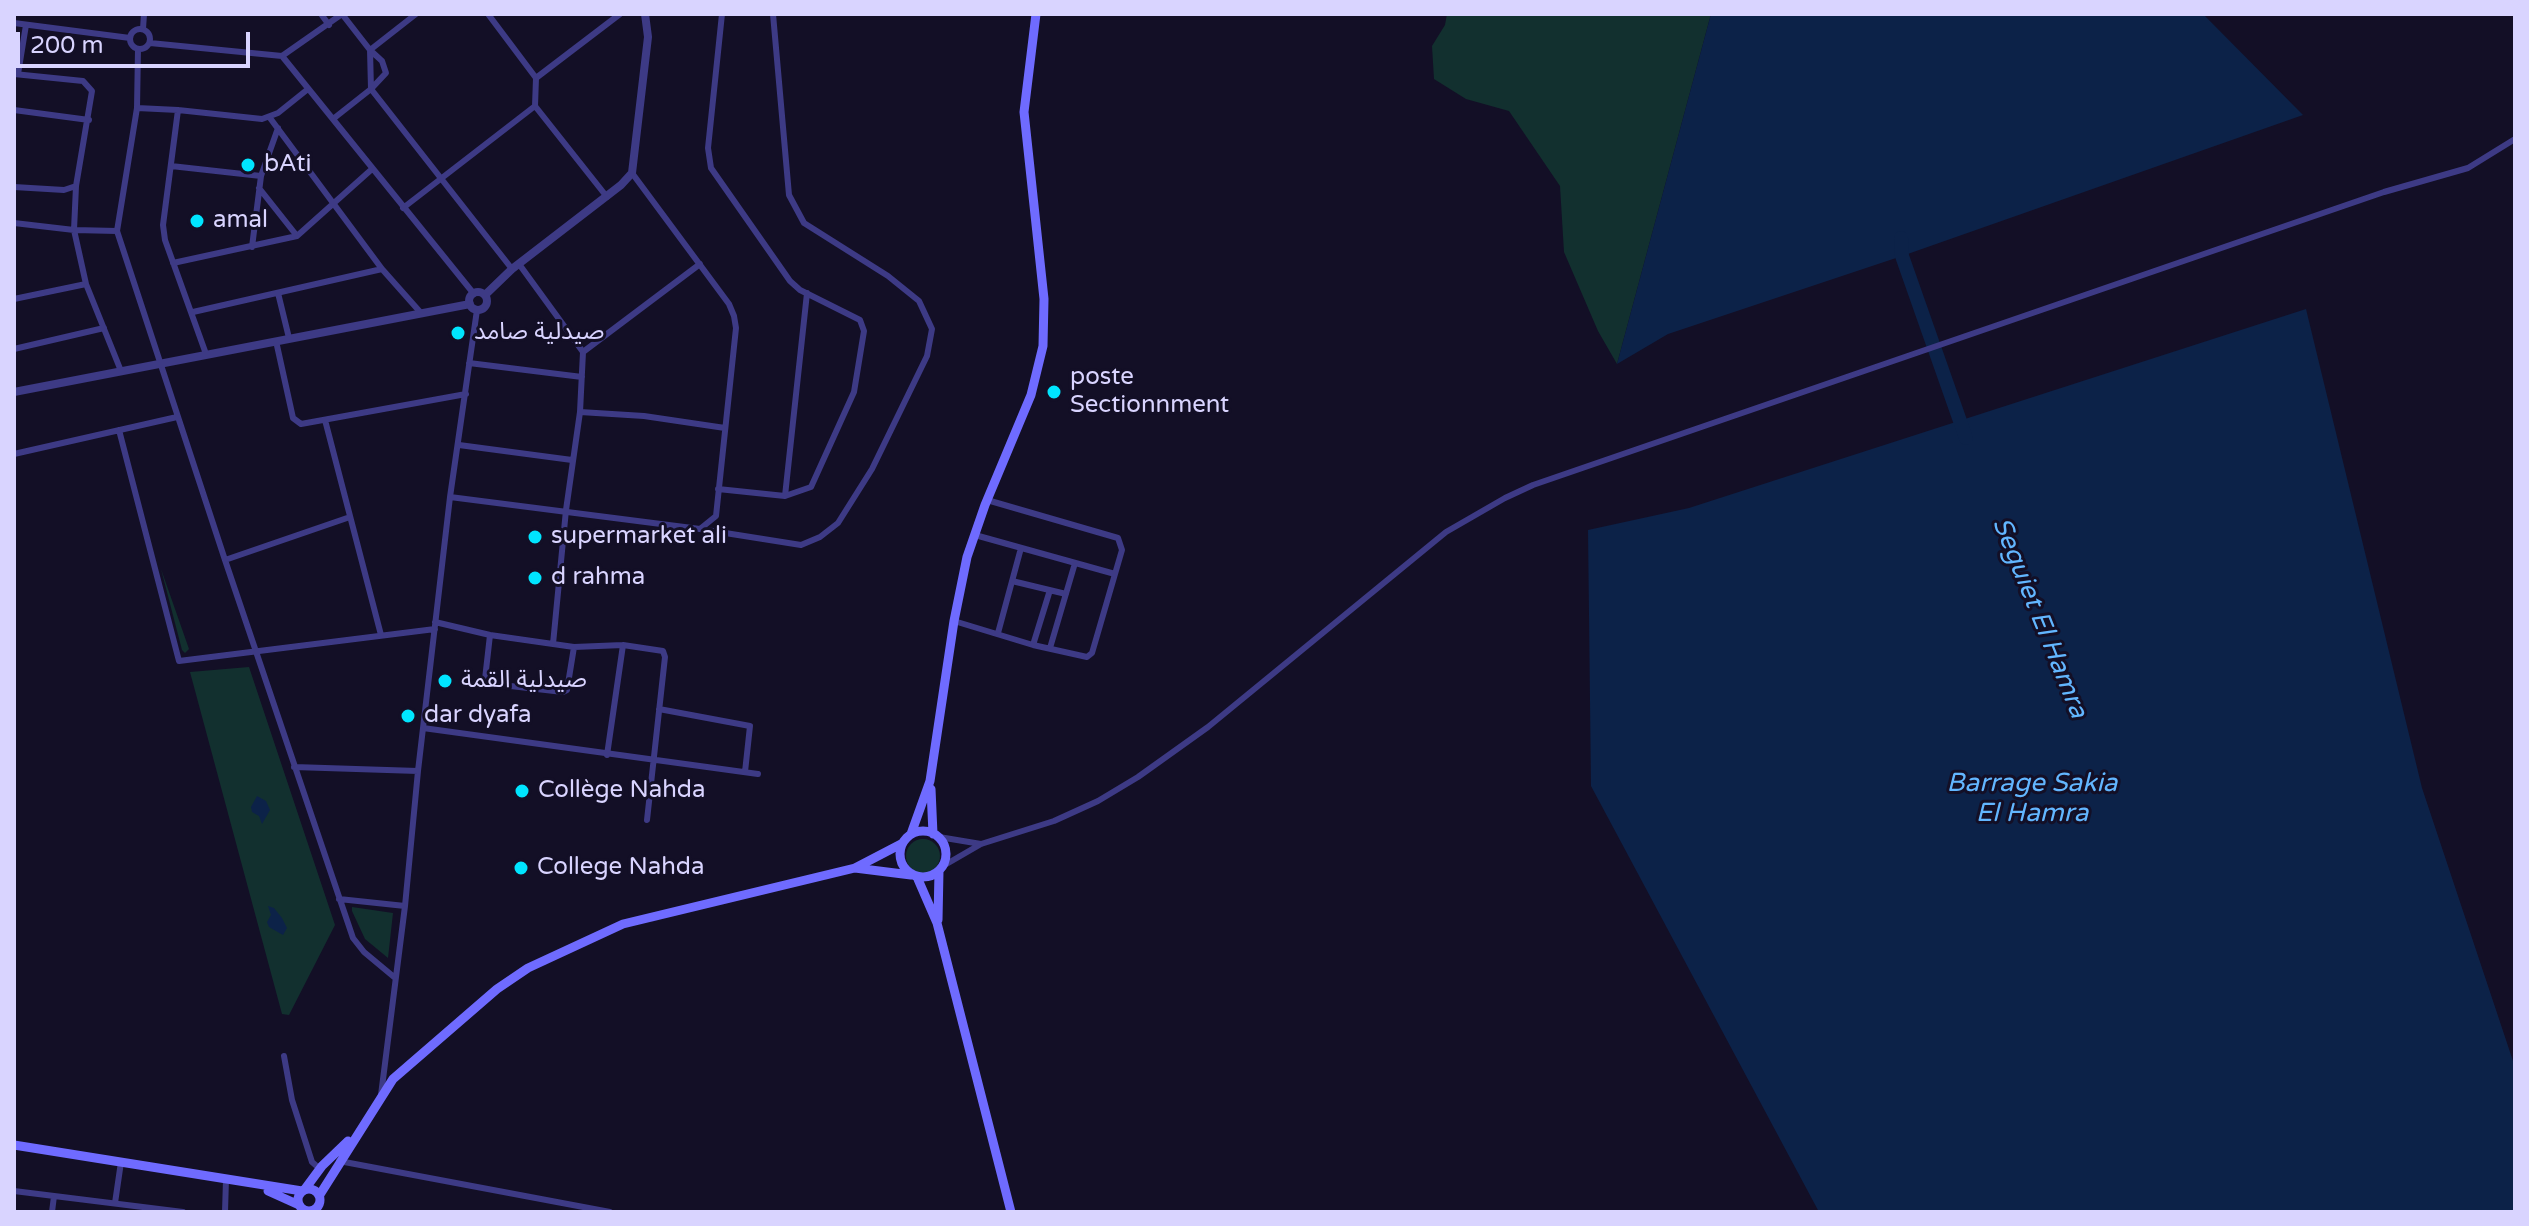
<!DOCTYPE html>
<html>
<head>
<meta charset="utf-8">
<style>
	body { margin:0 }
	#map { position:relative; width:2529px; height:1226px; overflow:hidden; background:#130f26; font-family:"Varela Round",sans-serif }
	canvas { display:block }
	.frame { position:absolute; inset:0; border:16px solid #d9d4ff; pointer-events:none }
	.scale { position:absolute; left:16px; top:32px; width:234px; height:36px; box-sizing:border-box; border:4px solid #d9d4ff; border-top:0; padding-left:10px; font-size:24px; line-height:28px; white-space:nowrap; color:#d9d4ff; -webkit-text-stroke:6px #130f26; paint-order:stroke }
</style>
</head>
<body>
<div id="map">
<canvas width="2529" height="1226"></canvas>
<div class="frame"></div>
<div class="scale">200 m</div>
</div>
<script>
const c = document.querySelector('canvas').getContext('2d');
c.lineJoin = 'round';
function fill(path, color) { c.fillStyle = color; c.fill(path, 'evenodd'); }
const poly = rows => new Path2D(rows.map(r => 'M' + r).join(''));
function strokePath(path, color, width, dash) { c.strokeStyle = color; c.lineWidth = width; c.lineCap = dash ? 'butt' : 'round'; c.setLineDash(dash || []); c.stroke(path); }
function write(font, color, halo, rows, align = 'center') {
  c.font = font + ' "Varela Round","Noto Sans Arabic",sans-serif'; c.lineWidth = 6; c.setLineDash([]); c.textBaseline = 'middle'; c.strokeStyle = halo; c.fillStyle = color; for (const [text, x, y, turn = 0] of rows) {
    c.save(); c.translate(x, y); c.rotate((+turn || 0) * Math.PI / 180); c.textAlign = isNaN(turn) ? turn : align; if (halo) c.strokeText(text, 0, 0); c.fillText(text, 0, 0); c.restore();
  }
}
const green = poly([
	[1447,14,1711,14,1617,364,1598,331,1564,252,1560,186,1509,111,1466,99,1434,79,1432,46,1445,25],
	[161,569,189,649,185,653,182,650],
	[249,667,335,925,289,1015,282,1014,190,672],
	'906 856a17 17 0 1 1 34 0a17 17 0 1 1-34 0Z',
	[352,907,393,913,388,958,365,939,352,911]
]);
const water = poly([
	[1711,14,2203,14,2303,115,1902,256,1668,334,1617,364],
	[2306,309,2422,788,2515,1067,2515,1212,1819,1212,1591,786,1588,530,1689,508],
	[257,796,266,801,270,810,262,824,259,816,252,812,251,807],
	[268,906,274,908,282,918,287,928,283,935,269,927,267,922,271,915]
]);
const river = poly([
	[1901,238,1902,256,1966,438]
]);
const minor = poly([
	[321,14,329,25],
	[342,14,370,50,371,89,512,269],
	[488,14,536,78,535,106,607,197],
	[14,23,130,38],
	'130 39a10 10 0 1 1 20 0a10 10 0 1 1-20 0Z',
	[143,29,144,14],
	[150,43,282,56,474,294],
	[138,49,137,108,117,231,225,560,353,938,364,952,394,977],
	[282,56,342,14],
	[14,74,83,81,92,91,76,186,74,230,86,284],
	[18,74,26,25],
	[536,78,620,14],
	[137,108,178,110,262,119,278,113,308,89],
	[14,110,89,120],
	[178,110,163,225,165,240,206,354],
	[270,118,382,269,421,313],
	[333,119,371,89,386,73,382,61,370,50,416,14],
	[171,166,261,176],
	[14,187,64,190,76,186],
	[259,188,297,236],
	[403,208,535,106],
	[14,223,74,230,117,231],
	[252,247,261,176,278,128],
	[173,263,297,236,372,169],
	[519,264,583,352],
	[278,293,289,338],
	[14,299,86,284,121,371],
	[193,312,382,269],
	[276,341,293,418,301,424,466,394],
	[14,349,104,328],
	[469,363,582,377],
	[580,412,644,416,725,428],
	[325,420,381,635],
	[119,430,179,661,435,629],
	[459,445,572,460],
	[14,454,177,417],
	[718,489,785,496,811,487,854,392,864,331,860,320,800,290,790,281,711,168,708,148,722,14],
	[785,496,807,293],
	[450,497,700,529,716,516,736,328,734,316,729,304,632,173],
	[700,529,801,545,820,537,838,523,872,469,927,356,932,329,919,301,888,276,804,223,789,195,773,14],
	[975,535,1115,574],
	[225,560,350,517],
	[1012,581,1066,594],
	[954,621,1033,645,1087,657,1092,653,1122,550,1118,538,987,500],
	[435,622,490,635,574,647,623,645,663,651,665,657,647,820],
	[998,633,1021,548],
	[490,635,485,679,493,684,563,692,567,690,574,647],
	[553,644,566,510,580,412,583,352,700,264],
	[1033,645,1050,590],
	[1050,648,1075,563],
	[659,709,750,726,745,772],
	[423,728,758,774],
	[607,755,623,645],
	[294,767,418,771],
	[939,837,981,844],
	[943,866,981,844,1054,821,1098,801,1138,777,1208,727,1446,532,1505,498,1533,485,2384,192,2468,168,2515,139],
	[339,899,405,906],
	[284,1056,292,1100,312,1162,320,1169],
	[381,1095,405,906,418,771,450,497,477,310],
	[339,1161,610,1212],
	[14,1191,183,1212],
	[115,1203,121,1162],
	[52,1212,54,1196],
	[225,1212,226,1179]
]);
const tertiary = poly([
	'469 301a9 9 0 1 1 18 0a9 9 0 1 1-18 0Z',
	[485,295,512,269,621,185,632,173,648,37,645,14],
	[14,392,470,304]
]);
const secondary = poly([
	[931,789,933,834],
	'900 854a23 23 0 1 1 46 0a23 23 0 1 1-46 0Z',
	[911,834,930,781,954,621,967,557,985,505,1031,395,1043,346,1044,299,1024,112,1036,14],
	[855,868,911,875],
	[917,877,937,923,1011,1212],
	[938,920,939,871],
	[14,1145,302,1191],
	'298 1200a11 11 0 1 1 22 0a11 11 0 1 1-22 0Z',
	[305,1189,322,1166,348,1141],
	[268,1191,299,1205],
	[319,1196,393,1079,497,989,528,968,623,924,855,868,903,843]
]);
const markers = [
	[248,165,8,"#00e5ff"],
	[197,221,8,"#00e5ff"],
	[458,333,8,"#00e5ff"],
	[1054,392,8,"#00e5ff"],
	[535,537,8,"#00e5ff"],
	[535,578,8,"#00e5ff"],
	[445,681,8,"#00e5ff"],
	[408,716,8,"#00e5ff"],
	[522,791,8,"#00e5ff"],
	[521,868,8,"#00e5ff"]
];
const poiNames = [
	["bAti",264,165],
	["amal",213,221],
	["صيدلية صامد",474,333],
	["poste",1070,378],
	["Sectionnment",1070,406],
	["supermarket ali",551,537],
	["d rahma",551,578],
	["صيدلية القمة",461,681],
	["dar dyafa",424,716],
	["Collège Nahda",538,791],
	["College Nahda",537,868]
];
const waterNames = [
	["Seguiet El Hamra",2039,618,68],
	["Barrage Sakia",2032,784],
	["El Hamra",2032,814]
];
fill(green, '#12302f');
fill(water, '#0c2248');
strokePath(river, '#0c2248', 14);
strokePath(minor, '#3d3a85', 6);
strokePath(tertiary, '#3d3a85', 8);
strokePath(secondary, '#6f6bff', 9);
for (const [x, y, r, color] of markers) { const dot = new Path2D(); dot.arc(x, y, r, 0, 2 * Math.PI); c.fillStyle = color; c.fill(dot); strokePath(dot, '#130f26', 3); }
write('24px', '#d9d4ff', '#130f26', poiNames, 'left');
write('italic 26px', '#62b6ff', '#130f26', waterNames);
</script>
</body>
</html>
